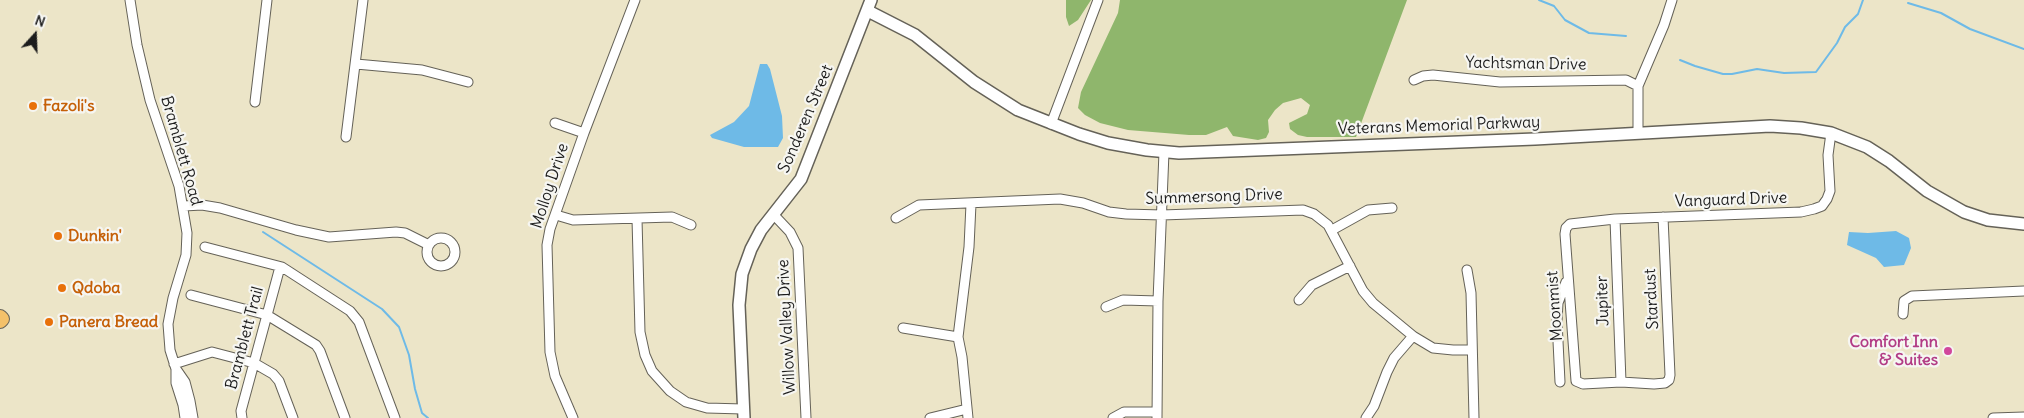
<!DOCTYPE html>
<html>
<head>
<meta charset="utf-8">
<style>
	body { margin:0 }
	#map { position:relative; width:2024px; height:418px; overflow:hidden; background:#ece5c8; font-family:Delius,sans-serif }
	canvas { display:block }
	.north { position:absolute; left:10px; top:10px; width:50px; height:50px; -webkit-text-stroke:4px #f6f6f2; paint-order:stroke; rotate:20deg; font-size:14px; font-weight:700; line-height:20px; text-align:center; color:#1c1c1c }
	.north::after { content:''; display:block; margin:auto; width:18px; height:22px; background:#1c1c1c; clip-path:polygon(50% 0,100% 100%,50% 72%,0 100%) }
</style>
</head>
<body>
<div id="map">
<canvas width="2024" height="418"></canvas>
<div class="north">N</div>
</div>
<script>
const c = document.querySelector('canvas').getContext('2d');
c.lineJoin = 'round';
function fill(path, color) { c.fillStyle = color; c.fill(path, 'evenodd'); }
const poly = rows => new Path2D(rows.map(r => 'M' + r).join(''));
function strokePath(path, color, width, dash) { c.strokeStyle = color; c.lineWidth = width; c.lineCap = dash ? 'butt' : 'round'; c.setLineDash(dash || []); c.stroke(path); }
function write(font, color, halo, rows, align = 'center') {
  c.font = font + ' Delius,sans-serif'; c.lineWidth = 4.5; c.setLineDash([]); c.textBaseline = 'middle'; c.strokeStyle = halo; c.fillStyle = color; for (const [text, x, y, turn = 0] of rows) {
    c.save(); c.translate(x, y); c.rotate((+turn || 0) * Math.PI / 180); c.textAlign = isNaN(turn) ? turn : align; if (halo) c.strokeText(text, 0, 0); c.fillText(text, 0, 0); c.restore();
  }
}
const forest = poly([
	[1066,0,1091,0,1078,20,1069,26,1066,17],
	[1120,0,1407,0,1356,137,1307,137,1298,135,1290,129,1289,123,1307,114,1310,105,1301,98,1283,103,1275,110,1268,120,1269,132,1266,138,1258,140,1233,136,1227,127,1206,135,1189,135,1128,130,1100,123,1085,115,1078,108,1081,92,1118,13]
]);
const water = poly([
	[760,64,767,64,770,69,782,116,783,138,778,147,744,147,712,138,710,135,734,122,749,106],
	[1896,231,1909,238,1911,248,1904,265,1884,267,1876,258,1847,245,1849,232,1868,233]
]);
const stream = poly([
	[1539,0,1554,6,1565,20,1589,33,1626,36],
	[1908,3,1941,13,1970,29,2024,49],
	[1680,60,1695,66,1723,74,1732,74,1757,69,1784,73,1816,72,1837,43,1845,27,1858,14,1863,0],
	[263,232,382,309,399,327,409,355,415,389,422,413,428,418]
]);
const minor = poly([
	[130,0,137,45,150,100,179,186,187,233,186,255,173,298,168,324,170,350,176,369,176,383,183,405,185,418],
	[356,64,422,70,468,82],
	[1414,80,1423,76,1433,75,1500,82,1626,80,1638,86],
	[255,102,267,0],
	[555,123,584,133],
	[1051,124,1098,0],
	[1638,132,1638,86,1664,25,1672,0],
	[346,137,363,0],
	[184,206,202,205,220,208,296,230,329,237,396,232,405,233,429,245],
	[773,214,790,232,798,248,806,418],
	[556,215,573,220,672,217,691,225],
	[1663,217,1670,375,1669,380,1665,383,1654,384,1621,382,1583,384,1576,381,1565,234,1566,228,1570,224,1615,219,1801,212,1814,209,1822,206,1827,199,1830,191,1828,155,1831,133],
	[896,218,919,205,1060,199,1083,203,1109,212,1126,214,1162,215,1303,210,1314,214,1328,225,1363,291,1373,303,1413,336,1433,348,1453,350,1472,350],
	[637,219,640,332,645,355,652,371,670,391,686,402,707,408,743,409],
	[1615,219,1621,382],
	[1332,230,1368,210,1392,208],
	'427 252a14 14 0 1 1 28 0a14 14 0 1 1-28 0Z',
	[205,247,282,267,350,311,359,322,395,418],
	[1467,270,1471,293,1474,418],
	[191,295,267,315,316,345,320,351,345,418],
	[1299,300,1312,285,1350,266],
	[1106,307,1123,300,1158,301],
	[1903,314,1904,301,1912,296,2024,291],
	[903,328,958,337],
	[174,364,212,352,254,363,273,374,279,381,293,418],
	[176,369,185,382,190,401,193,418],
	[1560,382,1557,321,1558,303,1566,282],
	[242,418,241,411,280,267],
	[573,418,555,376,550,352,547,245,550,229,584,133,635,0],
	[930,418,967,409],
	[968,418,962,357,958,337,969,247,971,204],
	[1113,418,1124,412,1157,412],
	[1157,418,1158,301,1164,152],
	[1366,418,1374,406,1387,372,1394,358,1413,336],
	[1993,418,2024,417]
]);
const tertiary = poly([
	[868,11,915,35,974,82,1018,110,1079,134,1108,143,1147,150,1179,153,1535,139,1770,126,1801,128,1831,133,1867,147,1889,161,1927,191,1964,212,1988,220,2024,224],
	[744,418,739,305,742,274,751,249,761,230,801,179,871,0]
]);
const primary = poly([
	[0,317,2,319,0,321]
]);
const markers = [
	[33,106,5,"#e8710a"],
	[58,236,5,"#e8710a"],
	[62,288,5,"#e8710a"],
	[49,322,5,"#e8710a"],
	[1948,351,5,"#d1479c"]
];
const streetNames = [
	["Yachtsman Drive",1526,64,1],
	["Sonderen Street",806,119,-67],
	["Veterans Memorial Parkway",1439,126,-2],
	["Bramblett Road",181,151,74],
	["Molloy Drive",550,186,-72],
	["Summersong Drive",1214,197,-2],
	["Vanguard Drive",1731,200,-2],
	["Stardust",1652,299,-93],
	["Jupiter",1603,301,-92],
	["Moonmist",1555,306,-94],
	["Willow Valley Drive",787,327,-93],
	["Bramblett Trail",245,338,-75]
];
const foodNames = [
	["Fazoli's",43,106],
	["Dunkin'",68,236],
	["Qdoba",72,288],
	["Panera Bread",59,322]
];
const hotelNames = [
	["Comfort Inn",1938,342],
	["& Suites",1938,360]
];
fill(forest, '#8fb66c');
fill(water, '#6ebae7');
strokePath(stream, '#6ebae7', 2);
strokePath(minor, '#656258', 11);
strokePath(tertiary, '#656258', 14);
strokePath(primary, '#656258', 16);
strokePath(minor, '#fff', 9);
strokePath(tertiary, '#fff', 11);
strokePath(primary, '#f4c16a', 14);
for (const [x, y, r, color] of markers) { const dot = new Path2D(); dot.arc(x, y, r, 0, 2 * Math.PI); c.fillStyle = color; c.fill(dot); strokePath(dot, '#f6f6f2', 2); }
write('16px', '#1c1c1c', '#f6f6f2', streetNames);
write('bold 16px', '#c56008', '#f6f6f2', foodNames, 'left');
write('bold 16px', '#b23c85', '#f6f6f2', hotelNames, 'right');
</script>
</body>
</html>
